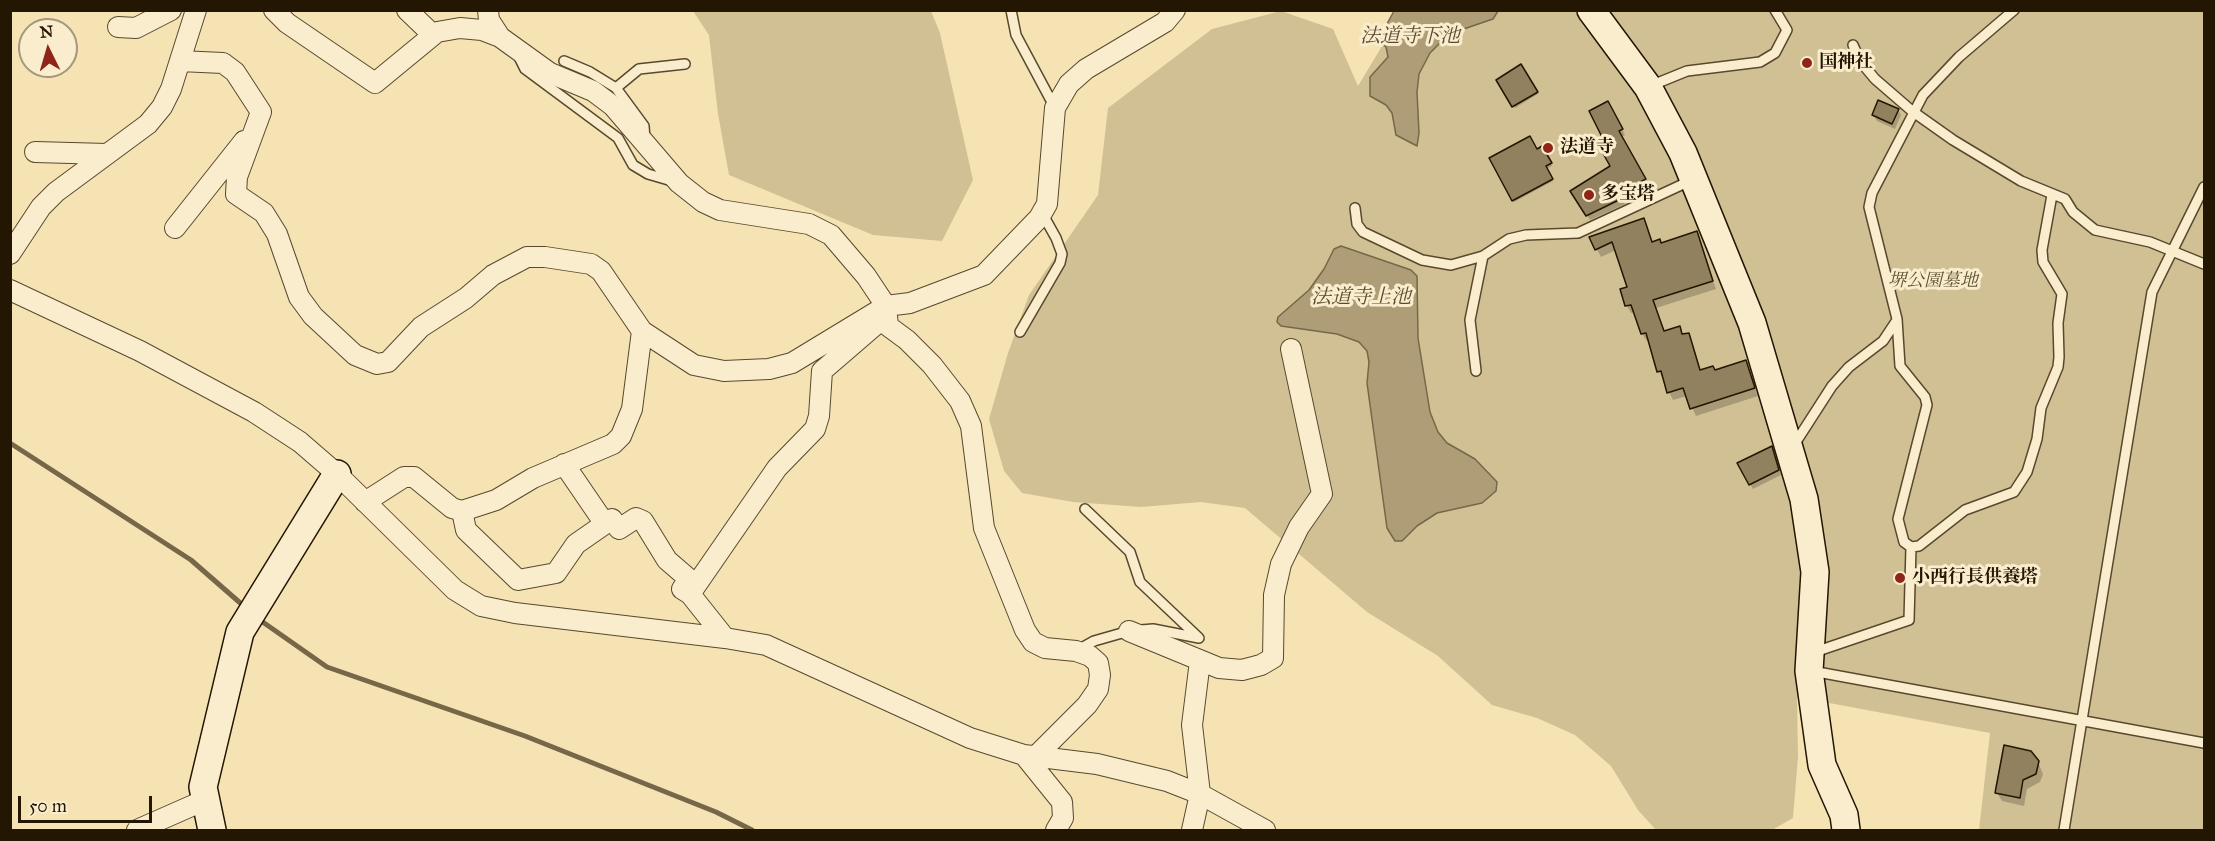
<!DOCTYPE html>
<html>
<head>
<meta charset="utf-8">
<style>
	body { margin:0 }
	#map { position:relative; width:2215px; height:841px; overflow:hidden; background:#f6e3b3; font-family:"IM FELL Great Primer",serif }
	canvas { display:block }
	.frame { position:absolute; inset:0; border:12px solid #231602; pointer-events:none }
	.north { position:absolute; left:18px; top:18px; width:60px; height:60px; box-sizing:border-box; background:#f9edce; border:2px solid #a3977c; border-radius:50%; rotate:355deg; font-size:16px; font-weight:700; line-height:24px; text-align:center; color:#231602 }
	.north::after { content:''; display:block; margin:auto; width:21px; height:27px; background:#8f2418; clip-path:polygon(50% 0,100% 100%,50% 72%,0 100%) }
	.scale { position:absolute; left:18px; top:796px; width:134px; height:27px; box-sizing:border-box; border:3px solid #231602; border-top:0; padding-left:8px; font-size:18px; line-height:21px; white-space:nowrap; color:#231602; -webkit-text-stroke:4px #f9edce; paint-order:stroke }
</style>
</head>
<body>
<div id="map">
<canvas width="2215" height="841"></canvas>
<div class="frame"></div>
<div class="north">N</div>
<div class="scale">50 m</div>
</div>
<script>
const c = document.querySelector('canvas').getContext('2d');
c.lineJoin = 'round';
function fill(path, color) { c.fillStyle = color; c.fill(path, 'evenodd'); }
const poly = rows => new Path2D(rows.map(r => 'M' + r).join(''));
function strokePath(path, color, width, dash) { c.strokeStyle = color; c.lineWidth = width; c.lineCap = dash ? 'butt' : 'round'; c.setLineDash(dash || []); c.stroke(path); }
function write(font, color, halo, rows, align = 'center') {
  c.font = font + ' "IM FELL Great Primer","Noto Serif JP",serif'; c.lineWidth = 6; c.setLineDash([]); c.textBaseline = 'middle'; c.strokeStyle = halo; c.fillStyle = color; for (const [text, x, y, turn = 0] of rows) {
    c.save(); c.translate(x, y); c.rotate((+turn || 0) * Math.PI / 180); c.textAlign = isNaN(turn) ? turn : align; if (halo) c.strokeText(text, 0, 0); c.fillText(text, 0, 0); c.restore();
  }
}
const green = poly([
	[693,11,931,11,940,33,973,180,942,241,873,235,729,175,718,114,709,35],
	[1281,11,1333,29,1358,86,1403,11,2204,11,2204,830,1979,830,1990,733,1797,697,1798,757,1793,818,1772,830,1656,830,1638,810,1611,766,1575,735,1537,718,1492,705,1438,656,1367,612,1245,508,1201,502,1141,507,1073,502,1022,493,1004,471,989,419,1008,353,1029,295,1098,195,1108,108,1212,29]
]);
const water = poly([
	[1394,11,1498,11,1493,19,1449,34,1430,53,1419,74,1417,92,1419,133,1417,146,1396,135,1392,113,1386,105,1370,96,1370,77,1388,57,1386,47,1376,40,1376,37,1383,31,1394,11],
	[1341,246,1411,270,1417,276,1418,338,1430,412,1438,432,1447,443,1475,459,1497,482,1496,491,1482,503,1437,513,1417,526,1402,541,1395,541,1387,528,1367,383,1369,362,1367,351,1359,342,1337,334,1281,326,1277,322,1278,317,1309,290,1324,269,1334,249,1341,246]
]);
const shadow = poly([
	[1521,66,1538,94,1515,108,1498,80],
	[1608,103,1625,135,1621,137,1647,185,1622,199,1625,204,1590,220,1572,192,1612,167,1608,146],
	[1898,110,1901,115,1895,129,1877,121,1874,115],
	[1542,148,1552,166,1546,169,1553,181,1514,202,1491,159],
	[1643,220,1653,243,1661,244,1696,233,1716,289,1656,308,1665,332,1679,328,1684,336,1689,334,1701,371,1715,372,1746,362,1758,396,1696,416,1687,396,1673,400,1659,371,1650,340,1647,341,1642,334,1635,312,1631,313,1627,306,1629,288,1616,250,1601,257,1591,238],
	[1774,453,1781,475,1753,489,1739,464],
	[2036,757,2043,774,2040,782,2027,789,2024,806,2002,801,1997,793]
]);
const stream = poly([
	[10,443,191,560,246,608],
	[257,618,327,667,525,736,716,812,752,830]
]);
const building = poly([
	[1521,64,1538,92,1512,107,1496,80,1521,64],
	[1878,100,1899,109,1892,124,1872,115,1878,100],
	[1608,101,1623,129,1619,131,1646,179,1620,193,1623,198,1586,216,1570,191,1610,166,1600,148,1606,145,1589,111,1608,101],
	[1530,136,1537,149,1542,146,1552,163,1546,166,1553,179,1512,201,1489,158,1530,136],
	[1644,218,1652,242,1660,239,1661,243,1697,231,1713,281,1653,300,1664,331,1680,326,1682,334,1689,333,1700,370,1713,366,1715,370,1746,360,1755,388,1690,409,1683,388,1667,393,1661,371,1657,372,1646,333,1641,334,1631,305,1625,306,1620,289,1627,287,1612,242,1595,250,1589,237,1644,218],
	[1772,446,1779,470,1749,485,1737,463,1772,446],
	[2004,745,2031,751,2039,761,2036,774,2023,780,2020,798,1995,793,2004,745]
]);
const lane = poly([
	[1011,10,1016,35,1055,108],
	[2014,10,1959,57,1923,95,1872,193,1869,207,1897,319,1900,366,1925,397,1927,405,1898,519,1904,542,1911,547,1919,546,1965,510,2014,492,2027,472,2037,439,2041,408,2058,367,2059,357,2058,323,2062,294,2043,262,2042,250,2052,195],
	[1853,45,1860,61,1875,79,1912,111,1953,140,2021,181,2065,199,2073,212,2095,230,2150,242,2204,264],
	[519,57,525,69,618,138,633,165,648,174,672,181],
	[564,61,590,72,616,88,644,126,645,139],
	[1650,86,1687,71,1760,62,1775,53,1787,30,1775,10],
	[616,88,639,69,685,64],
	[1355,208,1357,224,1363,232,1422,260,1451,265,1483,256],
	[1020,332,1060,263,1062,254,1056,238,1042,213],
	[1476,371,1470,320,1483,256,1509,239,1526,235,1578,233,1692,180],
	[1794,445,1832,386,1849,367,1883,341,1897,320],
	[1078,650,1094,641,1129,631,1153,629,1199,638,1140,582,1130,552,1085,509],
	[1812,653,1909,620,1911,547],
	[1812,671,2204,743],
	[2064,830,2152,292,2204,187]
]);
const street = poly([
	[274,10,287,23,375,83,437,32,460,28,482,30,500,37,550,73,593,91,613,106,679,183,703,202,720,210,809,224,831,235,866,276,886,306,888,326,907,340,932,365,960,401,971,426,984,528,1025,630,1033,642,1045,648,1076,651,1090,656,1098,663,1100,675,1098,689,1087,705,1036,756],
	[407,10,433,35],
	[488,10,489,20,500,37],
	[118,27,136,28,171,10],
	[180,61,223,63,235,72,261,112,237,177,236,194,264,213,277,234,299,297,313,316,355,355,377,364,388,362,421,327,466,298,493,275,527,257,545,257,591,264,601,271,642,331,694,365,724,371,769,369,792,363,886,306,910,303,984,275,1039,218,1047,204,1055,108,1069,84,1086,69,1165,22,1175,10],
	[35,152,107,154],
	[175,228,244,141],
	[10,254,41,207,56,192,148,124,162,107,171,89,196,10],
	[10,290,140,351,254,412,300,442,337,474,455,590,481,606,515,613,725,638,766,645,970,738,1024,755,1097,764,1167,781,1200,794,1265,830],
	[564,464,605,524],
	[365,502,404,477,414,477,452,508,462,511,496,500,533,478,613,444,621,436,632,409,642,331],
	[462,511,466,530,518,580,556,573,576,544,612,519,619,529,636,518,643,521,667,560,689,579,682,589,690,594],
	[1129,631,1219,668,1242,670,1261,665,1273,658,1274,595,1281,564,1299,527,1322,494,1291,349],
	[725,638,690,594,777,468,815,429,819,416,822,371,880,321],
	[1024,755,1062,802,1063,818,1056,830],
	[137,830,205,800],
	[1192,830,1200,794,1192,725,1200,661]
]);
const secondary = poly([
	[1591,10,1648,87,1683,153,1752,323,1804,499,1815,572,1809,671,1822,765,1844,815,1846,830],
	[212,830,203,787,240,632,337,474]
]);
const markers = [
	[1807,63,6,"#8f2418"],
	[1548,148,6,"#8f2418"],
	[1589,195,6,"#8f2418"],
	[1900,578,6,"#8f2418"]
];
const poiNames = [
	["国神社",1819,63],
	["法道寺",1560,148],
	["多宝塔",1601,195],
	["小西行長供養塔",1912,578]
];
const parkNames = [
	["堺公園墓地",1933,282]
];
const waterNames = [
	["法道寺下池",1410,37],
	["法道寺上池",1361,298]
];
fill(green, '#d2c095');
fill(water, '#ae9d77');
strokePath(water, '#766748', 1.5);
fill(shadow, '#0003');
strokePath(stream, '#766748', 5);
fill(building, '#91815e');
strokePath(building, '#231602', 1.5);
strokePath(lane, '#58492e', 12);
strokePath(street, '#58492e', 22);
strokePath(secondary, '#231602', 30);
strokePath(lane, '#f9edce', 9);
strokePath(street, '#f9edce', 20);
strokePath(secondary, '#f9edce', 27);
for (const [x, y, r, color] of markers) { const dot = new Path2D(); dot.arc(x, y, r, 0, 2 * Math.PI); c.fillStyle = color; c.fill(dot); strokePath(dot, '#f9edce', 2); }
write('bold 18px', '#231602', '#f9edce', poiNames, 'left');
write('italic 18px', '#605235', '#f9edce', parkNames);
write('italic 20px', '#5b4c31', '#f9edce', waterNames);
</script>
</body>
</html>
